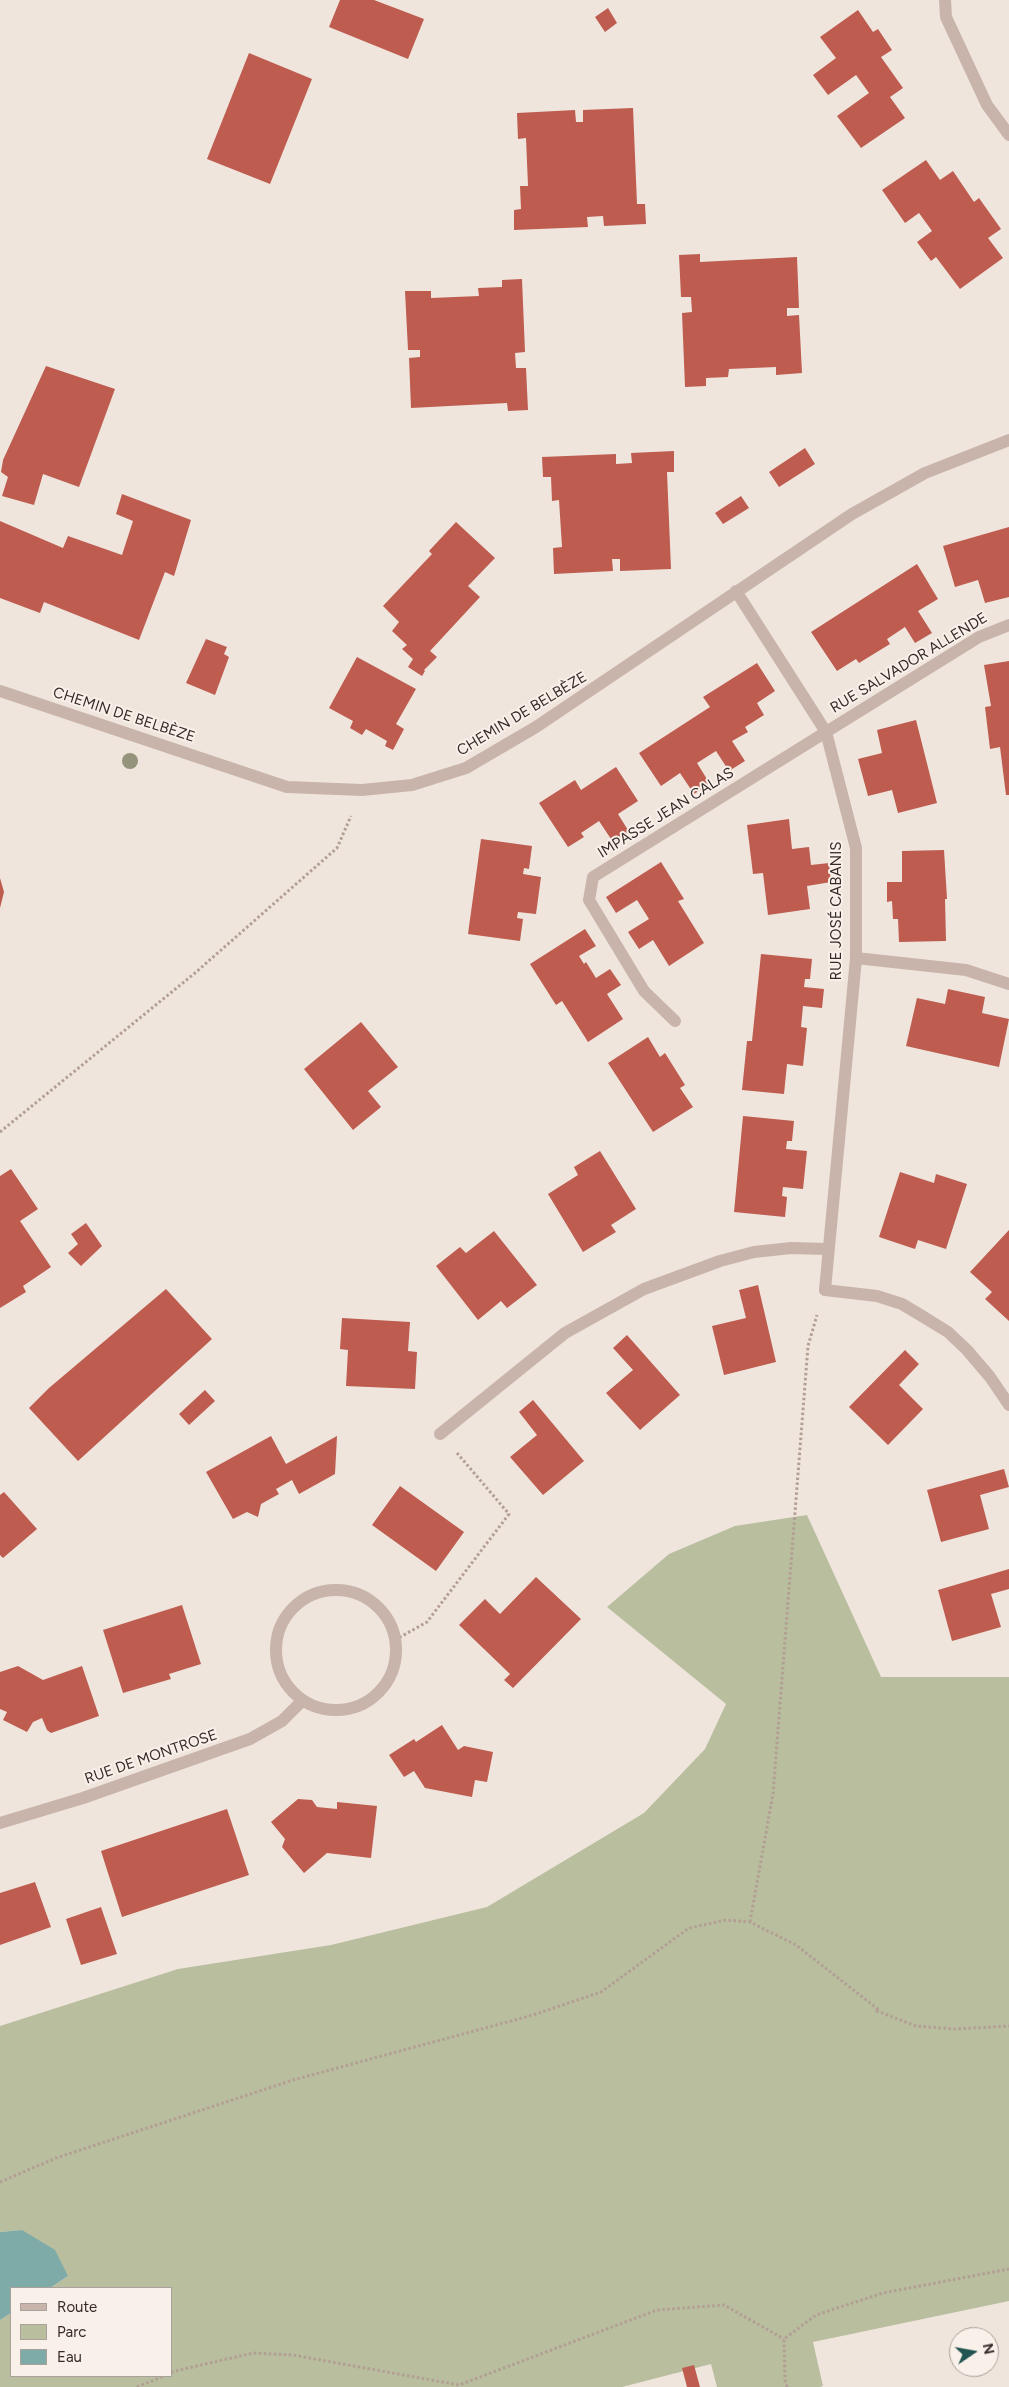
<!DOCTYPE html>
<html>
<head>
<meta charset="utf-8">
<style>
	body { margin:0 }
	#map { position:relative; width:1009px; height:2387px; overflow:hidden; background:#f0e5dd; font-family:Figtree,sans-serif }
	canvas { display:block }
	.legend { position:absolute; left:10px; top:2287px; width:162px; height:90px; box-sizing:border-box; background:#f8f0e9; border:1px solid #aaa19c; margin:0; padding:6px 9px; list-style:none; font-size:15px; color:#362b29 }
	.legend li { display:flex; align-items:center; gap:10px; height:25px }
	.legend b { width:25px; border:1px solid #aaa19c }
	.north { position:absolute; left:949px; top:2327px; width:50px; height:50px; box-sizing:border-box; background:#f8f0e9; border:1px solid #aaa19c; border-radius:50%; rotate:78deg; font-size:14px; font-weight:700; line-height:20px; text-align:center; color:#362b29 }
	.north::after { content:''; display:block; margin:auto; width:18px; height:22px; background:#225451; clip-path:polygon(50% 0,100% 100%,50% 72%,0 100%) }
</style>
</head>
<body>
<div id="map">
<canvas width="1009" height="2387"></canvas>
<ul class="legend">
<li><b style="height:6px;background:#c8b4aa"></b>Route</li>
<li><b style="height:14px;background:#b8be9e"></b>Parc</li>
<li><b style="height:14px;background:#7eaba8"></b>Eau</li>
</ul>
<div class="north">N</div>
</div>
<script>
const c = document.querySelector('canvas').getContext('2d');
c.lineJoin = 'round';
function fill(path, color) { c.fillStyle = color; c.fill(path, 'evenodd'); }
const poly = rows => new Path2D(rows.map(r => 'M' + r).join(''));
function strokePath(path, color, width, dash) { c.strokeStyle = color; c.lineWidth = width; c.lineCap = dash ? 'butt' : 'round'; c.setLineDash(dash || []); c.stroke(path); }
function write(font, color, halo, rows, align = 'center') {
  c.font = font + ' Figtree,sans-serif'; c.lineWidth = 4; c.setLineDash([]); c.textBaseline = 'middle'; c.strokeStyle = halo; c.fillStyle = color; for (const [text, x, y, turn = 0] of rows) {
    c.save(); c.translate(x, y); c.rotate((+turn || 0) * Math.PI / 180); c.textAlign = isNaN(turn) ? turn : align; if (halo) c.strokeText(text, 0, 0); c.fillText(text, 0, 0); c.restore();
  }
}
const green = poly([
	[807,1515,881,1677,1009,1677,1009,2301,813,2342,823,2386,820,2387,717,2387,711,2364,622,2387,0,2387,0,2320,11,2313,11,2376,171,2376,171,2288,50,2288,68,2276,22,2230,0,2232,0,2026,178,1969,331,1945,487,1907,644,1813,705,1749,726,1704,607,1607,669,1554,735,1526]
]);
const water = poly([
	[22,2230,55,2250,68,2276,50,2288,11,2288,11,2313,0,2320,0,2232]
]);
const building = poly([
	[340,0,374,0,424,19,408,59,329,27],
	[608,8,617,23,605,32,595,17],
	[858,10,873,32,878,29,892,50,881,57,903,88,890,97,905,118,861,148,837,116,869,93,856,75,828,95,813,75,836,58,820,37],
	[249,53,312,79,270,184,207,159],
	[633,108,637,204,645,204,646,224,604,226,603,216,587,217,588,227,514,230,514,210,521,209,520,186,528,186,526,138,518,139,517,113,575,110,576,122,583,122,583,110],
	[926,160,940,180,953,171,974,202,979,198,1001,229,988,238,1003,258,960,289,936,257,931,261,917,242,932,231,919,213,905,223,882,190],
	[700,254,700,262,797,257,799,308,787,308,787,316,799,315,802,373,776,375,776,367,729,369,728,377,706,378,706,386,685,387,682,313,692,312,691,297,681,297,679,255],
	[522,279,525,352,515,353,516,368,526,368,528,410,508,411,507,403,411,408,409,358,420,357,420,350,408,350,405,291,431,291,431,298,479,296,478,288,502,287,502,280],
	[46,366,115,389,79,487,43,474,34,505,2,496,8,477,1,472,3,460],
	[805,448,815,464,779,487,769,472],
	[674,451,674,472,667,472,671,569,620,571,620,559,612,559,613,571,554,574,553,548,562,547,559,500,552,501,551,477,543,477,542,457,616,454,616,464,632,463,631,453],
	[122,494,191,520,174,576,165,572,139,640,44,602,40,613,0,598,0,521,63,548,68,536,122,555,133,521,116,514],
	[741,496,749,508,723,524,715,513],
	[456,522,495,558,468,586,480,597,430,651,437,657,424,670,425,671,422,676,408,667,413,659,402,649,407,645,392,631,399,622,383,606,432,554,429,551],
	[1009,527,1009,597,985,603,978,580,955,587,943,546],
	[917,564,938,599,918,611,932,633,915,643,905,627,887,639,890,644,859,663,856,659,837,671,811,632],
	[206,639,227,647,224,654,229,657,215,695,186,683],
	[357,657,416,689,396,724,404,729,393,750,385,746,387,741,366,729,362,735,350,728,353,721,329,708],
	[1009,661,1009,795,1006,795,1000,747,990,749,985,707,991,706,984,665],
	[757,663,775,691,757,703,764,715,745,727,748,732,732,741,745,761,729,771,716,751,697,763,710,784,694,794,680,773,661,786,639,753,710,707,703,697],
	[916,720,937,803,898,813,892,790,868,796,858,759,882,753,877,730],
	[616,767,638,801,618,814,631,835,615,845,599,821,581,833,584,837,568,847,539,803,575,780,581,790],
	[789,819,792,849,809,847,811,865,829,863,831,882,807,886,810,909,768,915,763,873,753,874,747,825],
	[481,839,532,846,529,869,524,868,523,874,541,877,536,914,518,912,517,918,523,919,520,941,468,934],
	[944,850,947,899,945,899,946,941,899,942,898,919,893,919,892,901,887,902,887,882,902,882,902,851],
	[661,862,684,899,678,901,704,943,669,966,653,940,639,949,628,932,649,919,637,900,616,913,606,897],
	[0,878,4,892,0,908],
	[585,929,596,946,579,956,584,964,586,962,596,978,610,969,621,985,607,994,623,1019,588,1042,562,1001,556,1005,530,964],
	[761,954,812,959,810,979,805,979,804,987,824,989,822,1008,803,1006,801,1027,807,1028,803,1066,787,1064,784,1094,742,1090,747,1041,752,1041],
	[948,989,985,997,982,1013,1009,1019,999,1067,906,1046,917,998,945,1004],
	[361,1022,398,1067,368,1091,381,1107,353,1130,304,1069],
	[648,1037,660,1057,665,1053,685,1085,680,1088,693,1107,653,1132,608,1063],
	[743,1116,794,1121,792,1141,787,1141,786,1149,807,1151,803,1189,783,1187,782,1196,787,1197,785,1217,734,1212],
	[600,1151,636,1209,611,1225,616,1232,583,1252,548,1194,578,1175,574,1167],
	[11,1169,38,1209,20,1221,51,1267,23,1286,26,1292,0,1308,0,1176],
	[900,1172,934,1183,936,1174,967,1184,946,1249,918,1240,915,1249,879,1237],
	[86,1223,102,1246,81,1266,68,1253,78,1244,71,1234],
	[1009,1230,1009,1321,985,1299,992,1292,970,1272],
	[494,1231,537,1285,507,1308,501,1301,478,1320,436,1266,460,1247,466,1253],
	[758,1285,776,1362,724,1375,712,1326,746,1318,739,1290],
	[166,1289,212,1339,78,1461,29,1408,49,1388],
	[342,1318,410,1322,408,1351,417,1352,415,1389,346,1386,348,1350,340,1349],
	[627,1335,680,1395,640,1430,606,1393,633,1370,613,1348],
	[905,1350,919,1364,899,1385,923,1409,888,1445,849,1407],
	[205,1390,215,1401,189,1425,179,1414],
	[533,1400,584,1461,543,1495,510,1457,537,1435,519,1412],
	[271,1436,286,1464,337,1436,335,1474,299,1494,292,1480,276,1489,279,1494,261,1504,258,1517,247,1512,233,1519,206,1472],
	[1004,1469,1009,1487,980,1495,989,1529,941,1542,927,1490],
	[400,1486,464,1532,436,1571,372,1525],
	[4,1492,37,1529,3,1558,0,1555,0,1495],
	[1009,1569,1009,1589,991,1594,1001,1627,952,1641,938,1590],
	[536,1577,581,1619,513,1688,504,1680,510,1674,459,1625,485,1599,500,1614],
	[182,1605,201,1664,169,1674,171,1679,123,1693,103,1630],
	[18,1666,43,1680,82,1666,99,1716,51,1733,47,1730,42,1718,33,1722,27,1732,3,1720,7,1712,0,1709,0,1672],
	[442,1725,458,1750,464,1746,493,1752,487,1782,475,1780,472,1797,425,1788,414,1771,404,1777,389,1755,414,1739,416,1742],
	[298,1799,312,1800,317,1807,337,1809,337,1802,377,1806,371,1858,327,1853,304,1873,282,1847,285,1839,271,1822],
	[227,1809,249,1875,122,1917,101,1851],
	[35,1882,51,1927,0,1945,0,1893],
	[101,1907,117,1954,81,1965,66,1919],
	[694,2365,700,2387,687,2387,682,2368]
]);
const path = poly([
	[0,1132,195,973,337,848,351,816],
	[395,1640,427,1622,509,1514,457,1453],
	[750,1922,773,1794,808,1346,817,1315],
	[0,2182,56,2158,293,2080,533,2015,601,1992,689,1928,726,1920,750,1922,796,1945,879,2010,877,2011,916,2026,955,2029,1009,2026],
	[171,2372,253,2353,293,2355,459,2385,657,2310,724,2305,784,2339],
	[137,2387,164,2376],
	[787,2387,785,2380,784,2339,816,2315,883,2293,1009,2269]
]);
const service = poly([
	[675,1021,644,991,589,900,593,877,826,732],
	[825,1290,877,1296,902,1304,922,1316,948,1332,967,1350,990,1377,1009,1405],
	[440,1434,565,1333,644,1289,720,1261,754,1252,791,1248,827,1249]
]);
const minor = poly([
	[945,0,946,17,987,105,1009,135],
	[736,591,826,732,856,848,856,958,825,1290],
	[0,691,287,787,362,790,412,785,466,768,536,727,852,514,925,473,1009,440],
	[826,732,979,637,1009,625],
	[856,958,966,970,1009,984],
	'276 1650a60 60 0 1 1 120 0a60 60 0 1 1-120 0Z',
	[0,1823,83,1798,250,1739,282,1721,303,1700]
]);
const trees = [
	[130,761]
];
const streetNames = [
	["RUE SALVADOR ALLENDE",909,663,-31],
	["CHEMIN DE BELBÈZE",522,714,-31],
	["CHEMIN DE BELBÈZE",124,715,18],
	["IMPASSE JEAN CALAS",666,813,-32],
	["RUE JOSÉ CABANIS",837,911,-90],
	["RUE DE MONTROSE",151,1757,-19]
];
fill(green, '#b8be9e');
fill(water, '#7eaba8');
fill(building, '#bd5c4f');
strokePath(path, '#b39e94', 3, [2.5, 2.5]);
strokePath(service, '#c8b4aa', 12);
strokePath(minor, '#c8b4aa', 12);
c.fillStyle = '#94947d';
for (const [x, y] of trees) { c.beginPath(); c.arc(x, y, 8, 0, 2 * Math.PI); c.fill(); }
write('15px', '#362b29', '#f8f0e9', streetNames);
</script>
</body>
</html>
